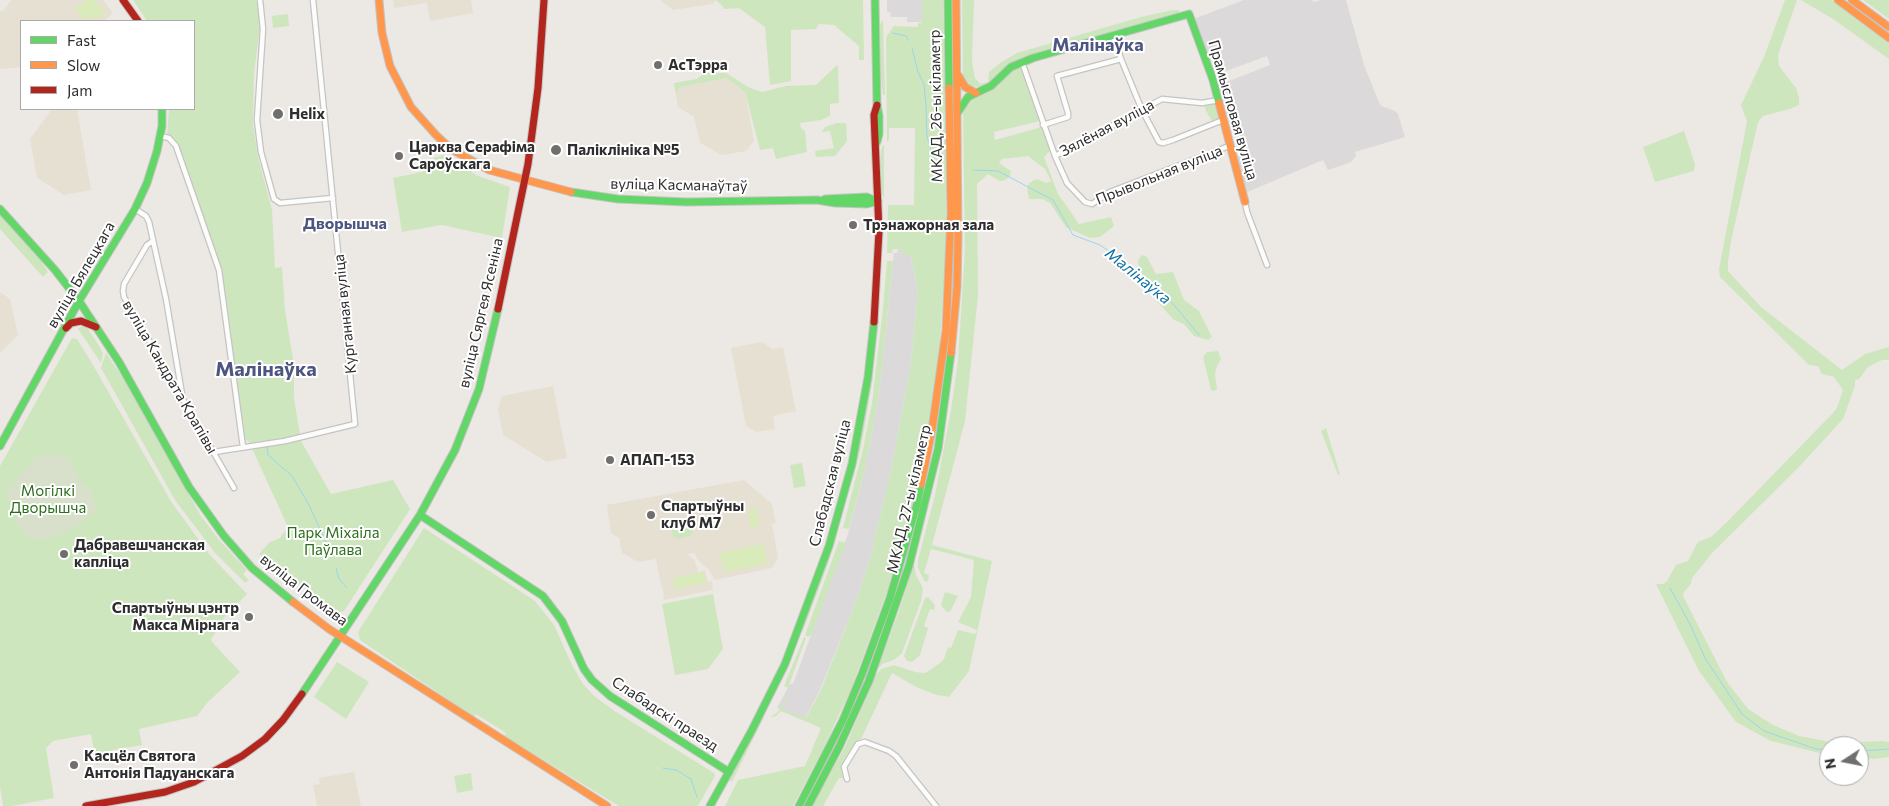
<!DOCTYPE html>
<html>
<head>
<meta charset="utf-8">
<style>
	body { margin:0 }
	#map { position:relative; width:1889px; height:806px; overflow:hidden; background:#ece8e4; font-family:Commissioner,sans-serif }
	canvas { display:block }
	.legend { position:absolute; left:20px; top:20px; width:175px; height:90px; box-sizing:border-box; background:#fff; border:1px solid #ababab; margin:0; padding:6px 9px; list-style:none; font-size:15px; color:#2e2e2e }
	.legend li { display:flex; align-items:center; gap:10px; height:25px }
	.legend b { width:25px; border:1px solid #ababab }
	.north { position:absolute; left:1819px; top:736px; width:50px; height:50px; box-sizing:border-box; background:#fff; border:1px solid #ababab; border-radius:50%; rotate:259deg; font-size:14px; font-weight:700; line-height:20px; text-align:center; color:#2e2e2e }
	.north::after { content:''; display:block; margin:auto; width:18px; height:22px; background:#706f6e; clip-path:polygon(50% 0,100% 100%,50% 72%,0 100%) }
</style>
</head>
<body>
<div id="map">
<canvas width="1889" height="806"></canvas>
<ul class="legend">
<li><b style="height:6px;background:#63d668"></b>Fast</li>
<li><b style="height:6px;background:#ff974d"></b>Slow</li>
<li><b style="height:6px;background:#b3261e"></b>Jam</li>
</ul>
<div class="north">N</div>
</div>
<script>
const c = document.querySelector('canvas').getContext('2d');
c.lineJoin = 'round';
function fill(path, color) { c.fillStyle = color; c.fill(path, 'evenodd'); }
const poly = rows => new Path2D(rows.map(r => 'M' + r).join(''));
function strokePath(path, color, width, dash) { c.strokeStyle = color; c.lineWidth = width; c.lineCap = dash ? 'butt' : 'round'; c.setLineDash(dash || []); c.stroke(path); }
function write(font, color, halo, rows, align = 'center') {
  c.font = font + ' Commissioner,sans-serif'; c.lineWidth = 4; c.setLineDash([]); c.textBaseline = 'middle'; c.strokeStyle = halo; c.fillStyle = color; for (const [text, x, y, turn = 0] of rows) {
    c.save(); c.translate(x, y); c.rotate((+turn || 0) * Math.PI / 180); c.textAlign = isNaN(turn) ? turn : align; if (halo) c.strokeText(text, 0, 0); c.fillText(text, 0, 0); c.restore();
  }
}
const industrial = poly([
	[887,0,922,0,922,22,907,22,907,17,891,17,890,12,887,12],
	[1244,0,1311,0,1315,2,1321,0,1346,0,1364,65,1378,100,1381,106,1395,111,1398,114,1405,137,1355,152,1356,156,1351,162,1328,170,1323,160,1245,193,1235,157,1246,151,1238,131,1233,133,1229,132,1225,122,1226,113,1219,85,1270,65,1267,56,1218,74,1210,53,1213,52,1212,50,1205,50,1194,20,1196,18],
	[898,249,903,250,903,254,911,256,918,292,910,369,891,470,870,559,857,599,820,690,805,719,777,708,790,684,793,684,848,534,865,469,879,395,894,253,897,253]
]);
const education = poly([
	[11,0,103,0,113,13,105,20,97,21,21,21,21,67,1,69,0,69,0,11,4,10],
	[393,0,471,0,473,13,430,21,427,3,394,8],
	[660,0,715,0,713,4,673,10],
	[727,78,745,92,754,141,746,151,722,155,700,143,694,117,678,107,676,95,680,87],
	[52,109,77,109,91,190,64,195,37,178,30,139],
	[0,292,10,299,18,335,0,353],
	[762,342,773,349,783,347,796,411,773,416,775,429,756,432,746,426,731,348],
	[553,386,567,458,547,462,503,435,498,409,502,396],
	[744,480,772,504,776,523,772,524,778,558,772,568,715,580,708,569,696,558,695,553,687,554,695,561,698,572,705,570,708,582,712,581,713,590,664,600,663,588,661,586,656,559,638,562,622,553,619,538,611,533,607,505],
	[354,772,361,806,317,806,313,785,320,784,319,778]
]);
const green = poly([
	[133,0,256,0,259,13,260,27,254,73,253,124,258,157,272,210,275,268,282,267,285,310,294,365,294,398,301,441,331,494,393,480,410,509,344,611,336,613,259,554,270,542,280,538,288,527,249,442,244,438,228,311,220,269,182,156,167,136,169,109,194,109,194,21,147,21],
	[715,0,863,0,864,60,859,60,859,46,834,25,819,24,816,29,791,30,791,81,770,85,765,27,739,8,724,9,722,5],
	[922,0,943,0,946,110,946,252,940,341,930,422,912,506,887,592,851,689,824,747,793,806,725,806,738,780,805,766,821,728,781,711,776,716,770,717,778,712,788,695,790,695,791,697,788,696,783,710,806,718,821,690,857,599,870,559,891,470,910,369,918,292,911,256,903,255,903,250,898,249,893,249,892,253,887,253,888,205,914,205,915,128,889,128,889,140,887,142,886,37,894,26,918,27,918,23,922,23],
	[962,0,974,0,972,62,975,78,980,84,988,82,989,72,1000,63,1017,53,1141,17,1173,10,1179,10,1179,13,1033,56,989,84,978,87,968,85,963,76],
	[1785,0,1797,0,1778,55,1779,66,1796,88,1799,98,1799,105,1790,109,1763,116,1758,122,1731,241,1728,262,1728,271,1761,307,1842,370,1865,354,1889,347,1889,360,1882,360,1868,367,1859,379,1855,380,1855,386,1843,419,1798,468,1713,552,1692,578,1691,584,1684,592,1683,596,1727,682,1748,709,1773,725,1799,736,1836,743,1882,741,1889,742,1889,757,1874,759,1859,757,1859,746,1829,746,1829,755,1815,752,1771,741,1736,722,1699,671,1656,584,1663,584,1667,581,1676,565,1688,561,1698,542,1711,537,1729,520,1832,414,1837,408,1843,390,1834,377,1822,374,1818,366,1809,365,1720,277,1719,269,1747,121,1741,105,1764,57],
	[1801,0,1832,0,1889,42,1889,59,1833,19],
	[1863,0,1887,0,1889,1,1889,19],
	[288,14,289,26,273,28,272,16],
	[883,21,885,95,883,95,881,80,880,25,881,22],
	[836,66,838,66,839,103,830,104,830,116,821,120,800,123,801,128,805,131,807,152,776,159,773,148,760,150,745,92,727,78,680,87,676,95,674,83,697,79,704,73,726,73,748,87,762,92,786,86,816,85],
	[1017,67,1023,70,1040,121,994,132,995,140,1042,127,1050,151,1044,157,1058,194,1079,224,1111,217,1114,226,1100,237,1090,238,1066,227,1050,203,1042,199,1029,199,1027,188,1029,183,1037,179,1046,183,1051,181,1045,169,1028,156,1002,159,999,163,1011,171,1010,176,1005,180,1000,181,988,174,977,184,978,295,965,421,932,545,992,561,969,671,949,697,937,695,918,688,892,673,861,739,856,744,842,767,843,778,839,778,823,806,812,806,846,745,876,675,881,669,894,665,915,672,925,673,940,663,944,659,948,647,951,648,958,630,975,634,977,630,958,622,971,597,974,560,931,549,924,573,929,575,928,581,925,582,918,568,918,560,935,495,951,410,958,361,965,249,963,111,972,98,987,93,1012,69],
	[1215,102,1218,103,1220,117,1220,119,1212,121,1205,109,1205,106],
	[837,123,846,123,847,141,835,156,816,157,815,151,834,148,830,131,822,132,825,127],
	[1684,131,1695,164,1694,171,1655,182,1643,147],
	[883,145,884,145,884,198,881,193,881,150],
	[444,155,478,176,510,187,502,238,442,225,402,232,393,178,422,172,427,160],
	[0,215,37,255,48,272,43,277,0,229],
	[1142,255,1147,257,1156,274,1173,272,1184,300,1199,311,1212,337,1208,340,1194,336,1184,324,1174,320,1153,297,1141,280,1138,260],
	[887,261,893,261,879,395,865,469,849,529,843,528,863,449,872,403,883,308],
	[82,326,87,328,100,347,103,354,101,363,78,329],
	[72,338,77,339,93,365,172,503,210,555,247,594,217,625,218,629,211,639,212,642,240,672,207,703,197,716,139,729,142,745,108,751,97,766,91,734,53,741,46,748,54,798,12,806,3,806,0,787,0,466],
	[1218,351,1221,359,1217,366,1215,375,1217,389,1213,391,1211,390,1203,357,1207,352],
	[106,353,127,384,201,516,220,541,247,570,243,574,249,580,245,583,215,553,175,500,101,368],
	[871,378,873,378,861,448,852,481,853,468],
	[1326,428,1340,474,1338,475,1321,431],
	[802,463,806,486,794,488,790,465],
	[687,517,688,519,690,519,693,533,690,534,691,536,676,539,675,536,673,537,670,522,673,522,672,520],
	[424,528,535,601,554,625,572,665,583,684,594,696,616,712,714,773,715,776,698,806,619,806,504,736,506,733,476,714,474,717,360,640,358,632],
	[837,536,826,570,802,633,801,630,834,537],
	[839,541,846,543,812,634,808,637,805,635],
	[914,563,916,575,923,588,921,601,902,653,894,660,882,664,877,670,899,611],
	[945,592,958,596,950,612,947,612,941,605],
	[713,594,723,649,708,669,675,675,662,604],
	[928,597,935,605,934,610,930,609,924,626,928,628,920,655,912,662,907,661,904,656,925,598],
	[804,637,806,638,788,688,784,686],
	[337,662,369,682,346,719,314,697],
	[764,717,732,782,729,780,761,718],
	[471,773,473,790,457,793,454,776]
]);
const cemetery = poly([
	[59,454,71,461,80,481,89,487,96,507,94,513,67,531,40,540,25,536,20,530,6,491,38,457]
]);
const pitch = poly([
	[87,0,95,0,106,13,100,18,82,18,75,9],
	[757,508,760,526,751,527,748,511],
	[764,544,767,564,724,572,720,553],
	[704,572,706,583,675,589,673,578]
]);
const stream = poly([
	[893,33,906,36,908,40],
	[912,48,918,72,924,84,926,107,927,137,938,170,940,170],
	[973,170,998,171,1053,200,1073,235,1100,245,1131,266,1174,305,1199,335],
	[267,447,268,455,292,476,309,505,326,542,326,554],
	[336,568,339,579,347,588],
	[1670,588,1690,624,1705,658,1742,714,1764,731,1816,749,1829,750],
	[1859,751,1889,749],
	[663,768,676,770,691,779,697,797]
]);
const street = poly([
	[260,0,263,29,257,120,261,152,274,199,280,203,333,198],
	[1113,36,1121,59,1142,110,1159,142,1163,143,1173,140,1223,120],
	[1022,62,1055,156],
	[1219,100,1202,103,1162,99,1055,156,1067,183,1085,202,1092,204,1110,192,1229,146],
	[1043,125,1068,117,1068,113,1057,76,1121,59],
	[160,136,169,138,176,146,219,270,243,447],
	[1245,202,1247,212,1267,265],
	[135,209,146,216,149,222,166,299,182,394],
	[153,241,147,245,124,284,123,291,124,297,234,488],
	[214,452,285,441,355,424,313,0],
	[847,779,844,767,858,744,865,742,889,751,896,756,936,806]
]);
const fast = poly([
	[875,0,877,105,879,116,879,134,877,142],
	[948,0,949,88],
	[976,93,991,86,1011,67,1033,58,1189,14,1213,80,1219,103],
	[958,112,968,97,976,93],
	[571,192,618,199,686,202,817,200,835,203,867,204,878,201],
	[825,199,867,197,876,201],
	[0,209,55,270,79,301,119,362,189,487,224,536,252,568,293,602],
	[0,446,79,301,135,209,147,183,157,151,162,126,162,109],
	[420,515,543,596,562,621,584,669,592,680,610,696,729,772],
	[302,694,420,515,455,450,479,389,498,309],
	[710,806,751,732,785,664,829,546,852,464,868,377,874,322],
	[799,806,843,720,862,674,890,598,917,504,921,484],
	[808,806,839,747,869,681,909,566,938,449,951,353]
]);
const slow = poly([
	[379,0,382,33,390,66,411,107,436,135,451,149,489,170,571,192],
	[1838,0,1889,38],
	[1852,0,1889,27],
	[958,75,965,87,976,93],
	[1219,103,1245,202],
	[951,353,957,287,958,239,956,0],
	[921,484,932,430,946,330,951,212,949,88],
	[293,602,329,629,607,806]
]);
const jam = poly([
	[123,0,138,21],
	[498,309,528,164,538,88,544,0],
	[874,322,879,231,874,115,877,105],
	[66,328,71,323,81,321,96,327],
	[86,806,165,792,194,782,242,756,265,739,283,720,302,694]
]);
const markers = [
	[658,65,5,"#706f6e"],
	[278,114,6,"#706f6e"],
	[556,150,6,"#706f6e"],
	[399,156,5,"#706f6e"],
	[853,225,5,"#706f6e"],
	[610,460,5,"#706f6e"],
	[651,515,5,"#706f6e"],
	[64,554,5,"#706f6e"],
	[249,617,5,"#706f6e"],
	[74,765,5,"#706f6e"]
];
const poiNames = [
	["АсТэрра",668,65],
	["Helix",289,114],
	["Царква Серафіма",409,147],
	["Сароўскага",409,164],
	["Паліклініка №5",567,150],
	["Трэнажорная зала",863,225],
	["АПАП-153",620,460],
	["Спартыўны",661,506],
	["клуб М7",661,523],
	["Дабравешчанская",74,545],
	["капліца",74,562],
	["Спартыўны цэнтр",239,608,"right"],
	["Макса Мірнага",239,625,"right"],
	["Касцёл Святога",84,756],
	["Антонія Падуанскага",84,773]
];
const streetNames = [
	["МКАД, 26-ы кіламетр",936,106,-91],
	["Прамысловая вуліца",1233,110,74],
	["Зялёная вуліца",1107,128,-28],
	["Прывольная вуліца",1159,175,-22],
	["вуліца Касманаўтаў",679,185,1],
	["вуліца Бялецкага",81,275,-60],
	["вуліца Сяргея Ясеніна",481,313,-77],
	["Курганная вуліца",345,314,-96],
	["вуліца Кандрата Крапівы",170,377,60],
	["Слабадская вуліца",830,483,-76],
	["МКАД, 27-ы кіламетр",909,499,-77],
	["вуліца Громава",304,590,38],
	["Слабадскі праезд",665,714,33]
];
const parkNames = [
	["Могілкі",48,491],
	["Дворышча",48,508],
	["Парк Міхаіла",333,533],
	["Паўлава",333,550]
];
const neighbourhoodNames = [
	["Дворышча",345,224]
];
const waterNames = [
	["Малінаўка",1138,276,39]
];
const quarterNames = [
	["Малінаўка",1098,45]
];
const districtNames = [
	["Малінаўка",266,369]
];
fill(industrial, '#dcd9db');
fill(education, '#e6e0d3');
fill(green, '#cee6be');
fill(cemetery, '#d8e0cc');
fill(pitch, '#d9eabb');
strokePath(stream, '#99d6ec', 1);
strokePath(street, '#c5c4c5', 7);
strokePath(fast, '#c5c4c5', 9);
strokePath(slow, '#c5c4c5', 9);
strokePath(jam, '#c5c4c5', 9);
strokePath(street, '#fcfcfb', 4.5);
strokePath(fast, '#63d668', 7);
strokePath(slow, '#ff974d', 7);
strokePath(jam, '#b3261e', 7);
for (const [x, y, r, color] of markers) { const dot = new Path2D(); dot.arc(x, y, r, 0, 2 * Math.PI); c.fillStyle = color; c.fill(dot); strokePath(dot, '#fff', 2); }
write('bold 15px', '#2e2e2e', '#fff', poiNames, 'left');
write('15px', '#2e2e2e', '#fff', streetNames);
write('15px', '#2c6e1b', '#fff', parkNames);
write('bold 16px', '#4d5680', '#fff', neighbourhoodNames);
write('italic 16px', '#0d6fa3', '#fff', waterNames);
write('bold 18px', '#4d5680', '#fff', quarterNames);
write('bold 20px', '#4d5680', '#fff', districtNames);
</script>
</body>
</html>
